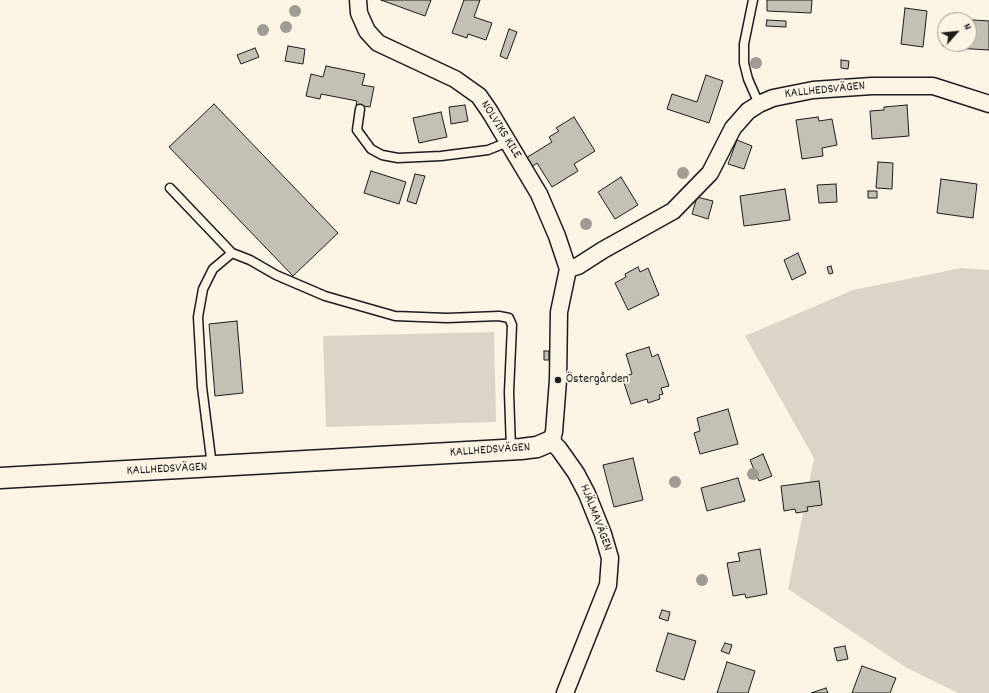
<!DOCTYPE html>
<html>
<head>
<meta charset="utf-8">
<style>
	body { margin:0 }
	#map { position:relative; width:989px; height:693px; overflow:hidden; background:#fcf5e5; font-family:Dekko,sans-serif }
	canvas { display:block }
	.north { position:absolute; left:937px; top:12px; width:40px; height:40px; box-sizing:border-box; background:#fcf5e5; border:1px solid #a29e95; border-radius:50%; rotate:63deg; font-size:11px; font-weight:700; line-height:16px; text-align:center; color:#1c1c1c }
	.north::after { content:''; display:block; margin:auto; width:14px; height:18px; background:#1c1c1c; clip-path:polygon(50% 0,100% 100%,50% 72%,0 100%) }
</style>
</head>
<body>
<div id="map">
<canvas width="989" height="693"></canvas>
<div class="north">N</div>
</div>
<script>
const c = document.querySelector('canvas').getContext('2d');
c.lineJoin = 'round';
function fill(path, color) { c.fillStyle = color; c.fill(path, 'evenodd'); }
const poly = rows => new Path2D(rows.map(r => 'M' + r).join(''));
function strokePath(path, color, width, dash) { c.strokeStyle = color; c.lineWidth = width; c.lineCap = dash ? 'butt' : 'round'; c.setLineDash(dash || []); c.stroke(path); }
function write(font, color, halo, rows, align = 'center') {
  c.font = font + ' Dekko,sans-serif'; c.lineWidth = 3.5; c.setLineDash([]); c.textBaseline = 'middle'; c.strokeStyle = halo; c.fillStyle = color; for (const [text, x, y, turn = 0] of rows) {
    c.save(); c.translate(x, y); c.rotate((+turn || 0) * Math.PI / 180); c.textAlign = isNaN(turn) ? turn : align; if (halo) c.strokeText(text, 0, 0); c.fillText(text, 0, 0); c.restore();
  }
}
const green = poly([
	[961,268,989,270,989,693,958,693,907,668,788,589,814,458,745,336,853,290],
	[494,332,496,422,326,427,323,336]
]);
const building = poly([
	[381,0,431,0,425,16,381,0],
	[464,0,480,0,474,17,492,23,486,40,468,34,467,38,452,33,464,0],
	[767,0,812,0,811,13,767,11,767,0],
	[905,8,927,11,923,47,901,44,905,8],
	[957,19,989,21,989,50,955,48,956,44,969,44,969,20,957,19],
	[767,20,786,21,786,27,766,26,767,20],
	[509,29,517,32,507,59,500,56,509,29],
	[944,36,945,44,952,44,952,47,943,46,944,36],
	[288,46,305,49,303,64,285,61,288,46],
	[255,48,259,57,241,64,237,55,255,48],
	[841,60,849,61,848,69,841,68,841,60],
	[326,66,365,74,362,85,374,87,370,107,356,105,357,101,321,94,320,99,306,96,311,74,323,77,326,66],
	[706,75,723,81,709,123,667,109,672,94,697,102,706,75],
	[214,104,338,233,293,276,169,147,214,104],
	[465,105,468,121,451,124,449,107,465,105],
	[907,105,909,136,872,139,870,111,884,110,884,107,907,105],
	[441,112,447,137,419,143,413,118,441,112],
	[574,117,595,151,574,164,578,171,552,187,537,163,532,167,526,158,552,142,549,137,559,131,556,128,574,117],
	[818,117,819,121,832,119,837,145,822,148,823,156,802,159,796,120,818,117],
	[737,140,752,146,744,169,728,164,737,140],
	[878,162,893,163,892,189,876,188,878,162],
	[371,171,406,182,399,204,364,193,371,171],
	[415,174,425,176,416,204,407,201,415,174],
	[621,177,638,205,615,219,598,192,621,177],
	[941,179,977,184,973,218,937,213,941,179],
	[836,184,837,202,819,203,817,185,836,184],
	[785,189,790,220,744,226,740,196,785,189],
	[868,191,877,191,877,198,868,198,868,191],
	[697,197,713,201,708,219,692,214,697,197],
	[798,253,806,273,792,280,784,260,798,253],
	[831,266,833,273,829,274,827,267,831,266],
	[638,267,640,272,648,268,659,295,628,310,615,283,626,277,625,274,638,267],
	[237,321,243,393,215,396,209,324,237,321],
	[649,347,652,357,658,354,669,386,661,388,663,394,659,395,660,399,648,403,647,399,631,404,622,377,632,374,626,354,649,347],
	[544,351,549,351,549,360,544,360,544,351],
	[728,409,738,444,700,454,694,433,700,431,697,418,728,409],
	[763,454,772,476,759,481,750,460,763,454],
	[633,458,643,500,614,507,603,465,633,458],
	[738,478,745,501,707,511,701,488,738,478],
	[819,481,822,505,807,507,808,511,796,513,795,509,784,511,781,486,819,481],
	[760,549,767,594,746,598,745,594,733,596,727,563,740,561,738,553,760,549],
	[662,610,670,612,668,621,659,618,662,610],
	[668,633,696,641,684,680,656,671,668,633],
	[725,643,732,645,729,654,721,651,725,643],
	[845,646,848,659,837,661,834,648,845,646],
	[727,662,755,671,748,693,717,693,727,662],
	[862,666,896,678,890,693,852,693,862,666],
	[826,688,828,693,811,693,826,688]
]);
const service = poly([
	[753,0,744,44,744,63,748,79,759,104],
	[360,109,357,130,371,149,382,155,398,158,441,156,488,150,508,142],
	[170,188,232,253,250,260,276,275,325,296,395,316,447,318,499,316,509,318,512,325,509,392,511,449],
	[212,466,202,387,198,317,203,289,213,269,232,253]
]);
const minor = poly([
	[358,0,359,13,367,31,378,43,455,79,479,96,490,112,539,194,557,236,568,269],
	[565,693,608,585,610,558,603,534,587,494,576,473,559,449,551,441,554,432,558,380,559,312,568,269,578,266,603,250,673,211,710,173,733,128,748,111,759,104,773,98,813,90,872,86,933,86,989,104]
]);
const tertiary = poly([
	[0,478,521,449,537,447,551,441]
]);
const trees = [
	[295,11],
	[286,27],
	[263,30],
	[756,63],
	[683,173],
	[586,224],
	[753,474],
	[675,482],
	[702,580]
];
const markers = [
	[558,380,4,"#1c1c1c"]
];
const streetNames = [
	["KALLHEDSVÄGEN",825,91,-6],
	["NOLVIKS KILE",500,130,58],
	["KALLHEDSVÄGEN",490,451,-4],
	["KALLHEDSVÄGEN",167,470,-3],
	["HJÄLMAVÄGEN",595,518,69]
];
const poiNames = [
	["Östergården",566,380]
];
fill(green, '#dbd5c8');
fill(building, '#c4c0b3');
strokePath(building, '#1c1c1c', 1);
strokePath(service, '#1c1c1c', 11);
strokePath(minor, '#1c1c1c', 19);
strokePath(tertiary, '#1c1c1c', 23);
strokePath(service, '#fcf5e5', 8);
strokePath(minor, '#fcf5e5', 16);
strokePath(tertiary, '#fcf5e5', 20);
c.fillStyle = '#a09c93';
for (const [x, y] of trees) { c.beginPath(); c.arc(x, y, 6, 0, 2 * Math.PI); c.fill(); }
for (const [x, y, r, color] of markers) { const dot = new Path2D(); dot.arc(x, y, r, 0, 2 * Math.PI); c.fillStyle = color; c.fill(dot); strokePath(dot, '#fcf5e5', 1.5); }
write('13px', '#1c1c1c', '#fcf5e5', streetNames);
write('13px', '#1c1c1c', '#fcf5e5', poiNames, 'left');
</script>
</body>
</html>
